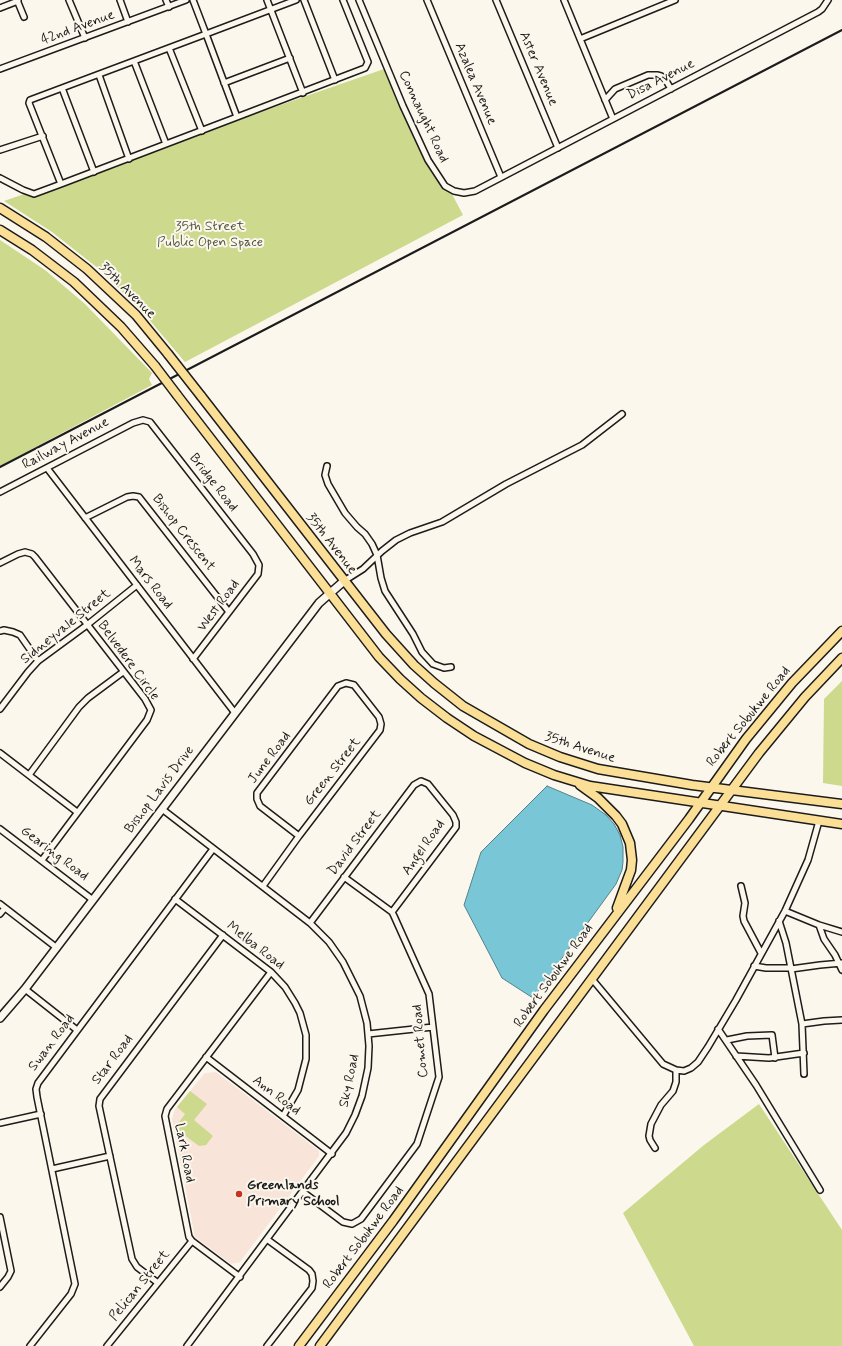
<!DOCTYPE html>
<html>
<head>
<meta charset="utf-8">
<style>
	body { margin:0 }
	canvas { display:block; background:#fbf7ec }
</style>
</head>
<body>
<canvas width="842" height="1346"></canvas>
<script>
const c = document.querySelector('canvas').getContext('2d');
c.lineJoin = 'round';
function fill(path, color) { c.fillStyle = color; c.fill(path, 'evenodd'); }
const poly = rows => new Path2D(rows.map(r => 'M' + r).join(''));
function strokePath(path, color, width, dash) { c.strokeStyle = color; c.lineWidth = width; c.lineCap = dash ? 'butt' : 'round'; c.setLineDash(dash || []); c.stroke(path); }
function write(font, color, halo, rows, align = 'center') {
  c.font = font + ' Mynerve,sans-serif'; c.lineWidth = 4; c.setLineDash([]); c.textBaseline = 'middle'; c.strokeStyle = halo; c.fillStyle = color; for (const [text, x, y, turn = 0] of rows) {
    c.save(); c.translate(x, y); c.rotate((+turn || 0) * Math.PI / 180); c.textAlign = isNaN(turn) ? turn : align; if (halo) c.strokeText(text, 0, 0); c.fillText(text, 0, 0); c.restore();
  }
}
const built = poly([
	[216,1072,318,1150,319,1152,319,1156,240,1262,231,1264,195,1237,172,1119,175,1109,205,1073]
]);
const green = poly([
	[384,69,426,162,439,183,445,190,452,194,463,215,185,362,141,310,99,269,52,232,4,201],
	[0,240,45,270,85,304,152,373,149,379,152,385,0,466],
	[842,681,842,786,823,783,824,699],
	[190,1091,207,1104,194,1120,213,1136,206,1145,199,1146,175,1128,185,1114,177,1107],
	[759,1104,842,1230,842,1346,694,1346,623,1213,704,1145]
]);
const water = poly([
	[547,786,592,805,606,815,614,824,620,835,623,847,623,862,622,870,616,884,533,998,502,978,464,905,481,852,547,786]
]);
const street = poly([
	[17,0,24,17],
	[69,0,85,38],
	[120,0,128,22],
	[166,0,169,7],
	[193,0,206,34,30,100,29,103,61,184,237,117],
	[267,0,303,93],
	[296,0,206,34,237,117,365,68,368,62,343,0],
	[304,0,335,80],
	[359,0,403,106,428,160,445,186,454,191,464,193,475,191,818,12,822,9,828,0],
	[427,0,501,177],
	[496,0,558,148],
	[564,0,613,119],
	[0,8,18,1],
	[580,39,675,0],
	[169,48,202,131],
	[134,61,166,144],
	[0,69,186,0],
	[99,75,129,159],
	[224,83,290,58],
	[62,88,94,172],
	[605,100,615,89,648,75,657,75,661,76,665,79,671,89],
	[0,150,43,136],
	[0,178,23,190,34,194,61,184],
	[327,466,325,475,328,484,345,513,357,527,365,534,372,544,377,555,381,578,385,591,413,634,422,652,433,664,444,668,451,667],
	[47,468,235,713],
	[0,492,133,423,143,420,150,422,253,554,259,565,258,574,193,659],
	[85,518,127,497,133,496,139,497,229,612],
	[0,563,18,554,25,552,32,554,35,557,145,699,151,710,147,720,42,860],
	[344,581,363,569,382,551,396,540,410,533,442,522,506,484,582,445,622,414],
	[0,631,4,630,13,632,20,635,38,661],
	[0,709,28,672,38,661,87,625,137,585],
	[0,753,77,812],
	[29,775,79,707,88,698,123,672],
	[162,809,310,923,329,942,343,962,360,996,367,1023,369,1046,368,1068,362,1096,355,1115,346,1133,187,1346],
	[0,829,93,900],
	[263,886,299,836,380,730,381,724,379,717,354,685,346,683,338,686,257,793,257,799,260,806,299,836],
	[741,886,745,903,743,916,744,921,761,953],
	[175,899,271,972,285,987,295,1003,300,1013,306,1035,306,1059,298,1090,283,1116],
	[0,904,57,948],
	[785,911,819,925,842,932],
	[0,914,5,908],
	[779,921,786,943,802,1024,804,1074],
	[310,923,414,785,421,781,428,784,453,815,456,822,456,827,392,912],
	[819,925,824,939,835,955,842,970],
	[754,966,766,968,790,968],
	[791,969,820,965,842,963],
	[592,979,663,1064,676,1070,684,1071,691,1068,698,1062,708,1047,736,1000,785,911,808,860,819,821],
	[25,989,77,1030],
	[802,1024,824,1021,842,1020],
	[718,1029,756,1085,820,1190],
	[368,1034,433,1027],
	[727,1040,747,1036,772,1035,775,1058],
	[736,1056,769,1058,804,1053],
	[206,1057,332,1154],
	[0,1123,41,1114],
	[655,1148,650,1140,649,1136,651,1124,661,1105,673,1091,676,1082,676,1070],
	[52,1169,110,1156],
	[303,1192,343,1222,352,1224,361,1219,417,1144,439,1077,429,994,394,916,392,912,344,877],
	[0,1217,11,1271,8,1277,0,1287],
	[240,1277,192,1241,189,1237,165,1116,167,1109,271,972],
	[158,1283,137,1267,132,1259,99,1106,100,1099,223,935],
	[30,1346,71,1294,75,1284,37,1097,36,1089,38,1083,213,849],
	[107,1346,192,1241],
	[267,1346,312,1288,313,1281,312,1274,309,1270,268,1240]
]);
const secondary = poly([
	[0,1018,25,989,319,603,344,581]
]);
const primary = poly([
	[0,208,46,237,87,269,136,315,168,354],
	[0,230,32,250,74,282,121,327,155,366],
	[177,395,379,657,400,679,421,698,447,718,474,736,525,763,554,775,590,786,842,824],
	[201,396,386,634,414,665,434,683,463,706,529,744,560,757,598,769,692,785,842,804],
	[580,785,598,798,616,816,622,824,630,843,632,860,631,870,617,908],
	[299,1346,393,1221,544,1010,689,819,746,739,792,683,842,631],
	[320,1346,759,753,805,697,842,658]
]);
const rail = poly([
	[0,467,842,30]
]);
const primaryBridge = poly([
	[168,354,201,396],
	[155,366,177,395]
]);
const markers = [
	[239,1194,4,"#c8321e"]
];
const streetNames = [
	["42nd Avenue",78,28,-20],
	["Aster Avenue",538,69,67],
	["Disa Avenue",661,80,-27],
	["Azalea Avenue",475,84,67],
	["Connaught Road",423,117,65],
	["35th Avenue",127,291,45],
	["Railway Avenue",66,444,-28],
	["Bridge Road",213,483,52],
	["Bishop Crescent",183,533,52],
	["35th Avenue",331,544,52],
	["Mars Road",150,583,52],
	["West Road",219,606,-53],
	["Sidneyvale Street",66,627,-39],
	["Belvedere Circle",128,661,54],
	["Robert Sobukwe Road",749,717,-51],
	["35th Avenue",580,748,18],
	["June Road",270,758,-53],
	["Green Street",333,772,-52],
	["Bishop Lavis Drive",160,790,-53],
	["David Street",355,843,-53],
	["Angel Road",424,848,-55],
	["Gearing Road",54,854,37],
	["Melba Road",255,946,38],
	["Robert Sobukwe Road",554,976,-54],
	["Comet Road",421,1041,-95],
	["Swan Road",52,1043,-53],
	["Star Road",113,1060,-53],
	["Sky Road",350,1081,-78],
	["Ann Road",276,1096,37],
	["Lark Road",184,1153,79],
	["Robert Sobukwe Road",364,1238,-53],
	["Pelican Street",140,1286,-51]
];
const parkNames = [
	["35th Street",210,227],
	["Public Open Space",210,243]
];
const poiNames = [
	["Greenlands",247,1186],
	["Primary School",247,1202]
];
fill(built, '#f8e4d8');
fill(green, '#cdd98c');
fill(water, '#78c6d6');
strokePath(water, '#53828c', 1);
strokePath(street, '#1c1c1c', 8);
strokePath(secondary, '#1c1c1c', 10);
strokePath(primary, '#1c1c1c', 11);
strokePath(street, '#fbf7ec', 5);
strokePath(secondary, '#fbf7ec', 7);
strokePath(primary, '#fbdf96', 8);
strokePath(rail, '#1c1c1c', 2);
strokePath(primaryBridge, '#1c1c1c', 11, []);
strokePath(primaryBridge, '#fbdf96', 8);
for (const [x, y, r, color] of markers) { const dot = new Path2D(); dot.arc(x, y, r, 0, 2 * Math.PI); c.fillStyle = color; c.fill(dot); strokePath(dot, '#fbf7ec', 1.5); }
write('14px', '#1c1c1c', '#fbf7ec', streetNames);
write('14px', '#51553e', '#fbf7ec', parkNames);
write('bold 14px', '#1c1c1c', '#fbf7ec', poiNames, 'left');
</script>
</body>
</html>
